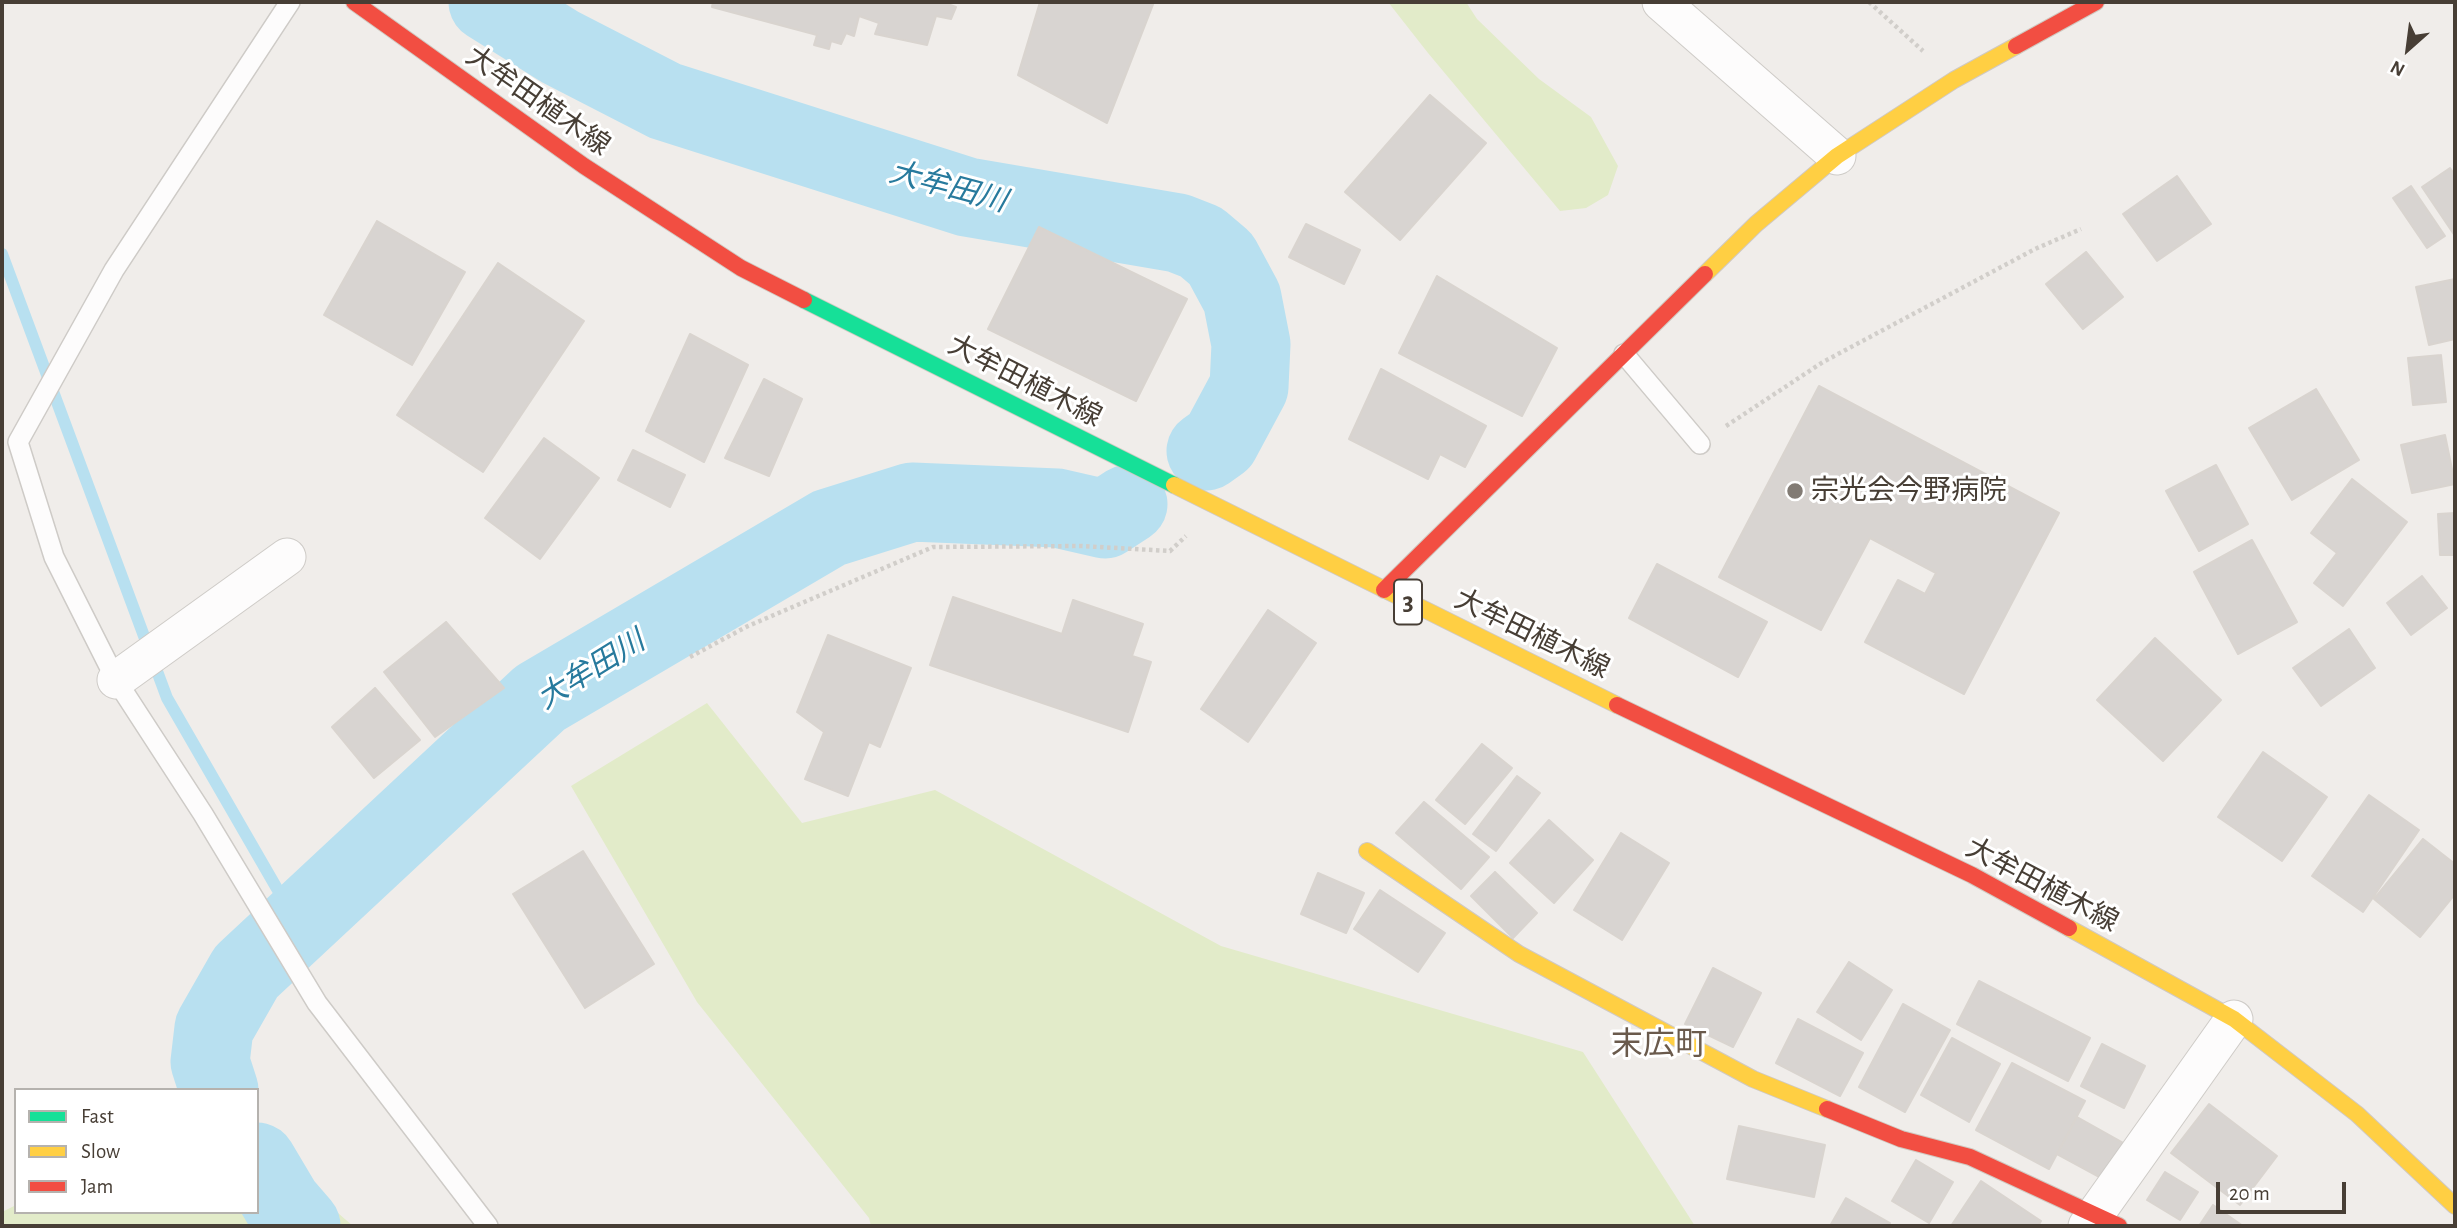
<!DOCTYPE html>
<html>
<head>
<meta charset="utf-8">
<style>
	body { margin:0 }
	#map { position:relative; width:2457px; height:1228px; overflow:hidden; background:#f0edea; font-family:"Alegreya Sans",sans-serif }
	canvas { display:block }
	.frame { position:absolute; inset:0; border:4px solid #473e35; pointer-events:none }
	.legend { position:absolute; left:14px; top:1088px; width:245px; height:126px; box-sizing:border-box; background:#fff; border:2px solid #b5b2ae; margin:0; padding:9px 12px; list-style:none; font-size:21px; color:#473e35 }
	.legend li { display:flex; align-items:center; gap:14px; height:35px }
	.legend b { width:35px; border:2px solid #b5b2ae }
	.north { position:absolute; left:2373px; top:14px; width:70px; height:70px; -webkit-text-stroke:5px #fff; paint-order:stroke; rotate:208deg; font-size:19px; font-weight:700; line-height:28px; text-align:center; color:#473e35 }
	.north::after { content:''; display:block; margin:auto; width:24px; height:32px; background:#473e35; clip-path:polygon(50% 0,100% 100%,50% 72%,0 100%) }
	.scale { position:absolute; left:2216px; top:1182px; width:130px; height:32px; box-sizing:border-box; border:4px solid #473e35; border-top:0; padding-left:9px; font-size:21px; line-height:24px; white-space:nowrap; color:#473e35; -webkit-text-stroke:5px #fff; paint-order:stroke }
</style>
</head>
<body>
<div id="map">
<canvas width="2457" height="1228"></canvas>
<div class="frame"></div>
<ul class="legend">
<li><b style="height:9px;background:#16e098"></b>Fast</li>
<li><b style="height:9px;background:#ffcf43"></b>Slow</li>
<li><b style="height:9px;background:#f24e42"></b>Jam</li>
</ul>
<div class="north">N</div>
<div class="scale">20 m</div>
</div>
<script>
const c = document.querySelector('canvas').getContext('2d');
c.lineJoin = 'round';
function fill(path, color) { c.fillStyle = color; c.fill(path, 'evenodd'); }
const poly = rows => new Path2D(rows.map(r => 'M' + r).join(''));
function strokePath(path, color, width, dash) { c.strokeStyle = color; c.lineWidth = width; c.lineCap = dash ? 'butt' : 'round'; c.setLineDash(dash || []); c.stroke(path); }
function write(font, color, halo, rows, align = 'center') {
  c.font = font + ' "Alegreya Sans","Noto Sans JP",sans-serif'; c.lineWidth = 6; c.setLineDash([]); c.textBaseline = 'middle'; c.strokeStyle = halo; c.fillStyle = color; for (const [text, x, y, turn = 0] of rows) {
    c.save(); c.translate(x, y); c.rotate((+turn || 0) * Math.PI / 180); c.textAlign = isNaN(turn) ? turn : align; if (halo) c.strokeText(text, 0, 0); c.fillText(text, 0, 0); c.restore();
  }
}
const green = poly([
	[1388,2,1466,2,1477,19,1539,79,1591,117,1618,166,1608,195,1586,208,1560,211,1428,53],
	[707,703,802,823,935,790,1221,946,1583,1052,1695,1226,871,1226,869,1218,697,1002,571,786],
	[257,1143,353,1226,2,1226,2,1212,16,1205,16,1212,257,1212]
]);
const stream = poly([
	[2,254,167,698,298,925]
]);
const river = poly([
	[488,2,560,47,665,101,967,197,1178,233,1201,242,1221,259,1242,298,1251,344,1249,387,1220,441,1206,451],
	[219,1090,210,1062,214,1028,246,972,540,698,829,528,912,502,1057,508,1105,519,1128,504],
	[257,1162,282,1204,301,1226]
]);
const building = poly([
	[713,2,942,2,956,7,951,19,936,16,927,45,875,34,879,23,859,16,854,36,846,33,841,44,831,41,829,49,814,45,817,35,712,7,713,2],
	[1040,2,1154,2,1107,123,1018,75,1040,2],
	[1430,95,1486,143,1400,240,1345,192,1430,95],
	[2450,168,2455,175,2455,236,2422,187,2450,168],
	[2177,176,2211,224,2157,261,2123,214,2177,176],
	[2411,186,2445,236,2427,248,2393,198,2411,186],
	[377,221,465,272,412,365,324,315,377,221],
	[1306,224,1360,250,1344,284,1289,257,1306,224],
	[1039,227,1187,299,1136,401,988,329,1039,227],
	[2086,252,2123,297,2083,329,2046,284,2086,252],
	[498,263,584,321,483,472,397,415,498,263],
	[1437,276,1557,348,1522,416,1399,353,1437,276],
	[2455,279,2455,339,2429,345,2416,287,2455,279],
	[690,334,748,365,704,462,646,431,690,334],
	[2441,355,2446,402,2413,405,2408,358,2441,355],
	[1381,369,1486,426,1465,467,1440,454,1428,479,1349,439,1381,369],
	[764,379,802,399,769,476,725,458,764,379],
	[1819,386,2059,513,1964,694,1865,642,1898,580,1925,594,1936,573,1870,538,1821,630,1719,577,1819,386],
	[2316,389,2359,460,2292,500,2249,428,2316,389],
	[2445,435,2455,484,2412,493,2401,445,2445,435],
	[544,438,599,478,540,559,485,518,544,438],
	[633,450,685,475,670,507,618,480,633,450],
	[2216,465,2248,524,2199,551,2166,491,2216,465],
	[2352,479,2407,522,2343,606,2314,583,2337,553,2311,533,2352,479],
	[2455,513,2455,555,2440,555,2438,514,2455,513],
	[2252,540,2297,622,2238,654,2194,572,2252,540],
	[1657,564,1767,622,1738,677,1629,618,1657,564],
	[2422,576,2447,608,2411,635,2387,603,2422,576],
	[953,597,1062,634,1073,600,1143,624,1132,656,1151,662,1128,732,930,665,953,597],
	[1268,610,1316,643,1248,742,1201,709,1268,610],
	[446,622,504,688,435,737,384,672,446,622],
	[2349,629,2375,668,2321,706,2293,668,2349,629],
	[828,635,911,668,880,747,869,742,848,796,805,779,824,732,797,712,828,635],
	[2155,638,2221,700,2163,761,2097,700,2155,638],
	[375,688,420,740,374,778,332,727,375,688],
	[1482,744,1512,768,1465,824,1436,800,1482,744],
	[2263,752,2327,797,2282,861,2218,817,2263,752],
	[1517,776,1540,793,1496,851,1473,834,1517,776],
	[2369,795,2419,830,2363,912,2312,876,2369,795],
	[1424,802,1489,857,1461,889,1396,833,1424,802],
	[1549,820,1593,860,1554,903,1510,863,1549,820],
	[1621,833,1669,863,1622,940,1574,910,1621,833],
	[2423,839,2455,864,2455,894,2420,937,2374,899,2423,839],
	[583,851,654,964,585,1008,513,894,583,851],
	[1495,872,1537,913,1513,938,1471,896,1495,872],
	[1318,873,1364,893,1346,933,1301,914,1318,873],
	[1380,890,1445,933,1418,972,1354,929,1380,890],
	[1849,962,1892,990,1861,1040,1817,1012,1849,962],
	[1713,968,1761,993,1733,1047,1685,1024,1713,968],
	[1979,981,2090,1038,2068,1081,1957,1024,1979,981],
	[1903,1004,1950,1030,1905,1112,1859,1087,1903,1004],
	[1798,1019,1863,1053,1840,1096,1776,1063,1798,1019],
	[1952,1038,2000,1064,1969,1122,1921,1095,1952,1038],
	[2102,1044,2145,1066,2124,1108,2081,1086,2102,1044],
	[2012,1063,2085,1101,2049,1169,1976,1130,2012,1063],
	[2209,1104,2277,1156,2240,1205,2171,1153,2209,1104],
	[2077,1117,2136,1150,2116,1186,2057,1154,2077,1117],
	[1739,1126,1825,1145,1814,1197,1727,1179,1739,1126],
	[1916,1160,1953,1182,1929,1223,1892,1201,1916,1160],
	[2165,1172,2198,1192,2180,1220,2147,1200,2165,1172],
	[1981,1181,2041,1221,2038,1226,1951,1226,1981,1181],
	[1846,1198,1890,1223,1889,1226,1830,1226,1846,1198],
	[2213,1205,2243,1226,2199,1226,2213,1205]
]);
const path = poly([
	[1869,2,1923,51],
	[1726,426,1823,362,2035,249,2081,229],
	[690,657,748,626,933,547,1081,546,1170,551,1186,536]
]);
const lane = poly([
	[290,2,114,270,18,442,54,557,116,680,203,814,317,1003,488,1226],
	[1624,354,1700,444]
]);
const street = poly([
	[1661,2,1837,156],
	[116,680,287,557],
	[2087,1226,2234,1019]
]);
const fast = poly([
	[804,300,1174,485]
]);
const slow = poly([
	[1705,274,1756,224,1837,156,1954,80,2016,46],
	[1174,485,1617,705],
	[1367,851,1519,954,1753,1079,1827,1109],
	[2069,928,2234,1019,2357,1114,2455,1206]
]);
const jam = poly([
	[354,2,584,166,741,268,804,300],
	[2016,46,2096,2],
	[1384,590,1705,274],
	[1617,705,1972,875,2069,928],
	[1827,1109,1901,1139,1970,1157,2119,1226]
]);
const markers = [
	[1795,491,9,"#827b74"]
];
const shields = [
	[1408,602,28]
];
const shieldNames = [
	["3",1408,602]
];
const streetNames = [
	["大牟田植木線",538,101,35],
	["大牟田植木線",1025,381,27],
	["大牟田植木線",1532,634,26],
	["大牟田植木線",2042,885,28]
];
const poiNames = [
	["宗光会今野病院",1811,491]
];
const waterNames = [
	["大牟田川",948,187,15],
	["大牟田川",591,670,-32]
];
const quarterNames = [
	["末広町",1659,1044]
];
fill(green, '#e2ebc9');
strokePath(stream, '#b8e0f0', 12);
strokePath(river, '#b8e0f0', 79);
fill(building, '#d8d4d1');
strokePath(building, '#d9d4cf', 2);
strokePath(lane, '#cecbc7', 22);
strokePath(street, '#cecbc7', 39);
strokePath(fast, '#d0c9c1', 18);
strokePath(slow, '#d0c9c1', 18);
strokePath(jam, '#d0c9c1', 18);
strokePath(path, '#d1ceca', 4.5, [3.5, 3.5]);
strokePath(lane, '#fdfcfc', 19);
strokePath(street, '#fdfcfc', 37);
strokePath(fast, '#16e098', 16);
strokePath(slow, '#ffcf43', 16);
strokePath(jam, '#f24e42', 16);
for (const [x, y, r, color] of markers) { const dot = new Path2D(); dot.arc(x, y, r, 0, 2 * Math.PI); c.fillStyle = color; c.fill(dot); strokePath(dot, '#fff', 2.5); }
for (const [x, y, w] of shields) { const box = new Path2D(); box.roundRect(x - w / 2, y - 22.5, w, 45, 5); c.fillStyle = '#fff'; c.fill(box); strokePath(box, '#473e35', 2); }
write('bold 26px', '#473e35', null, shieldNames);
write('28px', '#473e35', '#fff', streetNames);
write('28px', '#473e35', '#fff', poiNames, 'left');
write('italic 30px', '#277a9d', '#fff', waterNames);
write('32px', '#6a5a4c', '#fff', quarterNames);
</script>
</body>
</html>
